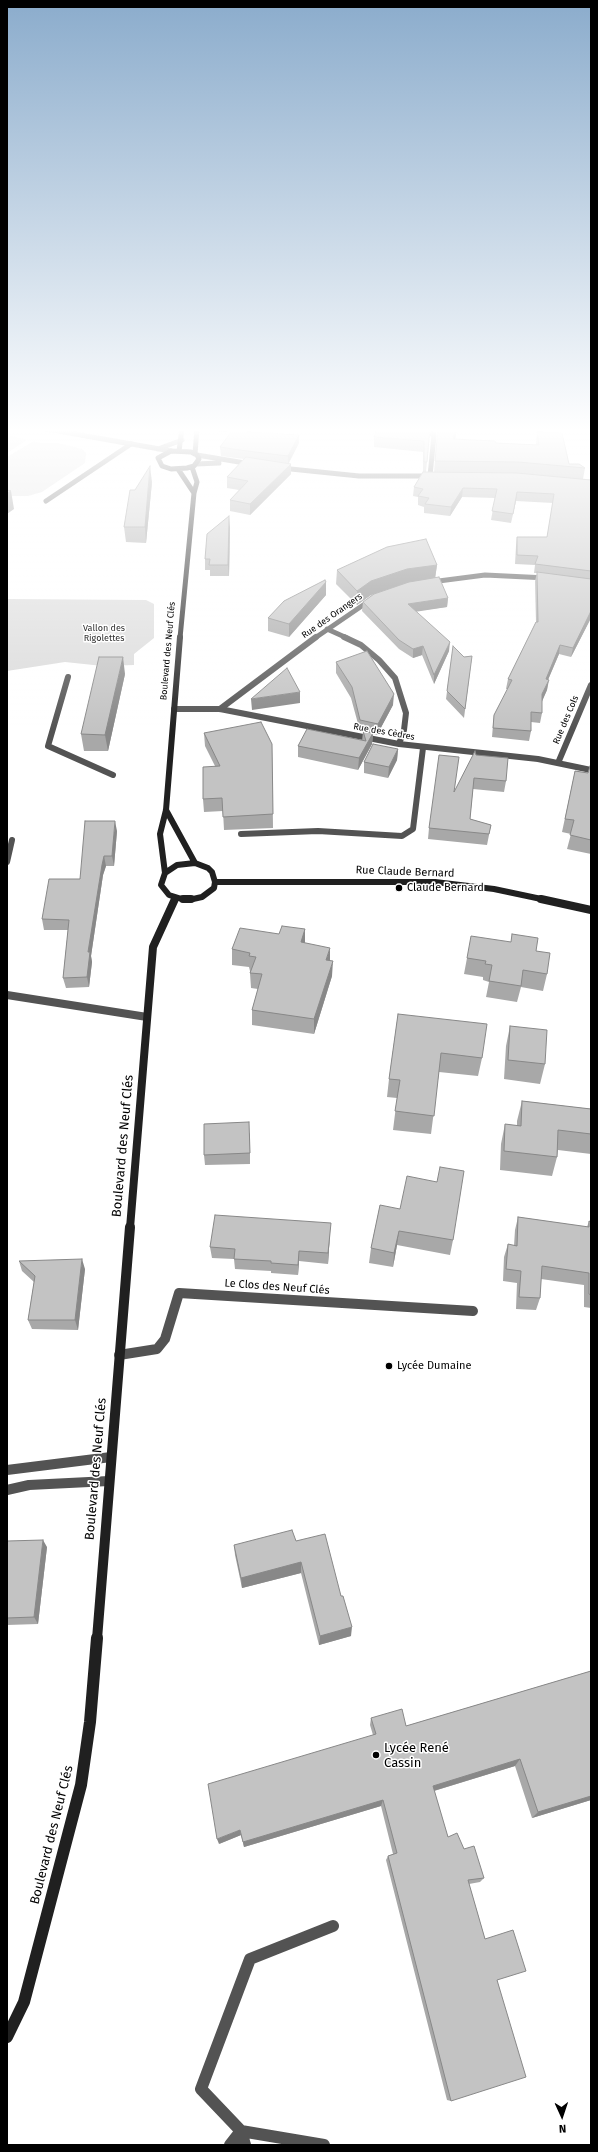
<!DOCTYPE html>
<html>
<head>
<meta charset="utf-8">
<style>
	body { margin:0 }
	#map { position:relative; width:598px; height:2152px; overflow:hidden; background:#fff; font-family:"Fira Sans",sans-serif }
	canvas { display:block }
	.frame { position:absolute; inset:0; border:8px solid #000; pointer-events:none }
	.north { position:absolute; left:542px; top:2096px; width:40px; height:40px; -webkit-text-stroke:3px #fff; paint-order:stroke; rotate:177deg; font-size:11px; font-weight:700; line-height:16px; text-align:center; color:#000 }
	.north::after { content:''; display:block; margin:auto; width:14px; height:18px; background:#000; clip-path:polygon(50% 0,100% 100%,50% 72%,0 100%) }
</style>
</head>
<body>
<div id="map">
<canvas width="598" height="2152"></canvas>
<div class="frame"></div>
<div class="north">N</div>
</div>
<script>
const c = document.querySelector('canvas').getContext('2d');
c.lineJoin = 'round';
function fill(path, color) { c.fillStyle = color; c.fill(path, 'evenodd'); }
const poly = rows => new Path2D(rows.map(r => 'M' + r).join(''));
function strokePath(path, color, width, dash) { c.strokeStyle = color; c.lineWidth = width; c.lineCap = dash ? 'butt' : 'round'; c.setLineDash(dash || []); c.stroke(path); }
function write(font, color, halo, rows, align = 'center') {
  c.font = font + ' "Fira Sans",sans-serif'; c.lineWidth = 3; c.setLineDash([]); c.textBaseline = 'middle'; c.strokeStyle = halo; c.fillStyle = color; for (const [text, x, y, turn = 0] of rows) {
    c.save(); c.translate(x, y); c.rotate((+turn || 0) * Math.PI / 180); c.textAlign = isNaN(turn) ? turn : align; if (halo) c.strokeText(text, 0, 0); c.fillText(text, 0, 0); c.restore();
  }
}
const green = poly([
	[12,436,27,440,7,453,7,439],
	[34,441,40,443,58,443,82,449,86,453,85,463,42,492,28,496,7,496,7,457],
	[7,599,146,600,154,604,154,638,134,654,134,665,103,666,65,662,7,671]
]);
const laneFar2 = poly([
	[46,501,131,444]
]);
const laneFar1 = poly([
	[68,677,48,746,113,775],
	[241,834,318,831,402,836,413,829,423,748],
	[7,862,12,840]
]);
const lane = poly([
	[7,1470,111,1457],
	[7,1490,29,1485,109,1481]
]);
const streetFar4 = poly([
	[41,428,171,451],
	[420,428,434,435,430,476],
	[158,449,182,440],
	[197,455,251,464],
	[196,464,219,463],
	[281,468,359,476,431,476],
	[431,582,485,575,547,578],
	[327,629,347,638],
	[315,638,372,599]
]);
const streetFar3 = poly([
	[344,637,361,645,379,660,395,678,406,713,404,730,399,744],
	[174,709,220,709,399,744,538,759,591,770],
	[220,709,316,637],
	[558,763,591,685]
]);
const streetFar2 = poly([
	[7,995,147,1017]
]);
const streetFar1 = poly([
	[119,1355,157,1349,165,1339,179,1293,473,1311]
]);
const street = poly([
	[241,2131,324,2145],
	[230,2145,241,2131],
	[245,2145,241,2131,201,2089,250,1959,333,1926]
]);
const secondaryFar4 = poly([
	[171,451,191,452,197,455,199,459,194,466,187,468,171,469,162,466,158,458,171,451],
	[179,451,182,428],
	[195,454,197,428],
	[178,469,194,493],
	[180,638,194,493,197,482,192,467]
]);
const secondaryFar3 = poly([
	[166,810,195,863],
	[195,863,208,868,212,872,215,882,214,888,202,897,193,899,185,900,169,895,161,885,165,873,177,865,195,863],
	[165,873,160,834,166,810,180,637],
	[215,882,435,882,494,889,546,900],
	[175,900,176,898]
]);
const secondaryFar2 = poly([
	[183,899,191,899],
	[541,899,591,910],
	[130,1228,153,947,175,899]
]);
const secondaryFar1 = poly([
	[97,1639,130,1227]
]);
const secondary = poly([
	[7,2037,24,2002,81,1785,90,1722,97,1638]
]);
const wall = poly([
	[212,428,246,428,247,432,299,443,289,463,291,474,250,515,230,511,230,500,239,490,227,488,227,477,244,459,221,456,220,447,232,431,212,432],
	[430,428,426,472,434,472,438,428,456,436,455,439,496,443,536,445,537,432,569,464,585,468,583,479,591,480,591,620,590,620,571,657,559,654,548,680,547,690,542,700,542,713,540,723,531,722,531,731,529,741,492,737,493,725,494,715,508,689,506,689,508,679,536,622,535,581,537,573,534,573,535,565,515,564,516,546,517,537,547,537,553,503,516,501,511,523,491,520,495,498,462,497,450,516,424,513,424,507,418,505,418,497,413,496,414,487,423,472,423,452,374,447,374,437],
	[152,482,146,543,126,542,124,527],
	[230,527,229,576,210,576,210,570,205,570,205,559],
	[437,565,435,578,448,598,447,607,416,611,449,651,434,684,422,655,413,658,399,649,362,611,363,602,373,594,371,595,357,605,336,584,337,570],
	[326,582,326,595,289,637,268,631,268,618],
	[453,646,464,657,472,656,464,718,446,699],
	[336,662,393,705,377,735,373,734,372,744,358,770,298,757,298,746,362,741,363,732,360,731,351,698,336,673],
	[125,674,108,751,84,751,81,734],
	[204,733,272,744,273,828,224,830,223,811,204,812,203,799,215,766,205,746],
	[398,749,397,760,388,778,364,773,364,762],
	[476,755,506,781,504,792,473,789,470,819,491,825,487,845,428,839,429,828,454,792],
	[591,763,591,854,567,849,571,834,562,832,575,771,588,773],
	[117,831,114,866,106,866,103,875,91,956,92,962,89,987,66,988,63,978,68,930,44,930,42,919,80,879],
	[305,929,305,943,330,961,332,976,314,1034,252,1025,252,1010,258,989,251,988,250,973,251,971,250,971,249,967,232,965,232,949,279,934],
	[536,951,547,974,543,991,521,987,517,1002,486,997,489,982,483,980,483,977,464,974,467,958],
	[398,1014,482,1058,478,1076,439,1072,431,1134,393,1130,397,1098,387,1097,389,1079],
	[510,1026,545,1064,540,1084,504,1079,506,1046],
	[522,1101,591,1109,591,1154,558,1150,557,1157,552,1176,500,1170,501,1144,505,1124,517,1126,517,1121],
	[250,1133,250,1164,205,1165,204,1155],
	[380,1205,453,1240,450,1255,397,1245,393,1267,369,1263,371,1248],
	[518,1217,587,1227,589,1221,591,1222,591,1308,584,1307,584,1285,541,1279,540,1298,536,1310,516,1309,517,1283,503,1281,504,1257,508,1244,514,1246,515,1230],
	[330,1233,328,1264,299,1261,298,1275,271,1273,271,1271,235,1269,234,1259,212,1258,210,1247],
	[19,1261,85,1269,78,1330,32,1329,28,1320,34,1282,22,1271],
	[7,1541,47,1547,38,1624,7,1625],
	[296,1541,341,1596,351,1636,319,1645,301,1573,242,1588,235,1555,234,1545],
	[591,1671,591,1800,532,1818,515,1766,434,1791,448,1837,464,1849,484,1878,480,1882,469,1884,497,1980,451,2101,447,2100,386,1860,388,1856,393,1854,381,1806,244,1847,241,1835,219,1844,373,1735,370,1725,371,1718,406,1726]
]);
const shadedWall = poly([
	[456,428,457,428,456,436,452,451,453,439],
	[299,435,299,443,288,464,288,456],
	[291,464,291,474,250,515,250,504],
	[150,466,152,482,146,543,145,527],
	[463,488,462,497,450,516,451,507],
	[11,491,14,509,7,514,7,493],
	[517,492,516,501,511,523,513,514],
	[229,516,230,527,229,576,228,565],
	[437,565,435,579,406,583,371,595,357,605,357,591,371,581,407,569],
	[326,582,326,595,289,637,289,624],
	[448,598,447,607,408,613,408,604],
	[591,611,590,620,571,657,573,648],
	[450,642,449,651,434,684,434,675],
	[560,645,559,654,544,689,546,679],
	[423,646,422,655,413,658,413,649],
	[123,657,125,674,108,751,105,735],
	[549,680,547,690,541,704,542,694],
	[300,692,300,703,252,710,251,699],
	[394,694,393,705,377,735,378,724],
	[373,733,372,744,358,770,359,758],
	[398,749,397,760,388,778,389,767],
	[115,821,117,831,114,866,112,856],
	[104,856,106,866,103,875,91,956,92,962,89,987,87,977,88,952,102,865],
	[305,929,305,944,301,942],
	[330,948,330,963,326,960],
	[333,961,332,976,314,1034,314,1019],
	[331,1223,330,1233,328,1264,328,1253],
	[399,1231,397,1245,393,1267,394,1253],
	[299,1251,299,1261,298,1275,298,1265],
	[82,1259,85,1269,78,1330,75,1320],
	[43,1540,47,1547,38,1624,34,1617],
	[301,1562,301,1573,242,1588,241,1578],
	[352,1627,351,1636,319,1645,320,1636],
	[520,1759,515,1766,430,1792,433,1786],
	[591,1796,591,1800,532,1818,538,1812],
	[383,1800,381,1806,244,1847,243,1842],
	[240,1830,241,1835,219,1844,217,1839]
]);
const building = poly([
	[234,428,246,428,247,432,299,435,288,456,247,451,220,447,234,428],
	[377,428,430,428,427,462,424,462,424,441,374,437,377,428],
	[438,428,456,428,453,439,495,441,496,443,539,445,537,432,562,433,569,464,579,464,585,468,518,462,435,461,438,428],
	[246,457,291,464,250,504,230,500,248,481,227,477,246,457],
	[150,466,145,527,124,527,130,490,135,490,150,466],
	[423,472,517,473,591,480,591,571,535,564,538,556,517,555,517,537,547,537,554,494,517,492,513,514,492,511,497,489,463,488,451,507,425,504,429,498,418,496,423,489,414,487,423,472],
	[7,490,11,491,7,493,7,490],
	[229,516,228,565,209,565,210,559,205,559,207,534,229,516],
	[426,539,437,565,407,569,371,581,357,591,337,570,387,547,426,539],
	[537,572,591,579,591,611,573,648,560,645,546,679,549,680,542,694,542,713,531,712,531,731,493,728,494,715,512,680,508,679,536,622,538,622,537,572],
	[439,577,448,598,408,604,450,642,434,675,423,646,413,649,399,640,363,602,374,594,409,582,439,577],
	[325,580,326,582,289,624,268,618,284,601,325,580],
	[453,646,464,657,472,656,465,709,447,691,453,646],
	[367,651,394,694,378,724,360,720,352,687,336,662,367,651],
	[99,657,123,657,105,735,81,734,99,657],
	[287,668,300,692,251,699,287,668],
	[261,722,272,744,273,814,223,817,222,798,203,799,203,767,220,766,204,733,261,722],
	[307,729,366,741,363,731,373,733,359,758,298,746,307,729],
	[373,744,398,749,389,767,364,762,373,744],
	[475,751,476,755,508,758,506,781,474,778,470,819,491,825,489,834,429,828,439,755,459,757,454,792,475,751],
	[591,763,591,840,570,835,574,820,565,819,575,771,588,773,591,763],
	[85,821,115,821,112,856,104,856,102,865,88,952,90,952,87,977,63,978,69,920,42,919,49,879,80,879,85,821],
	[282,926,305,929,301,942,330,948,326,960,333,961,314,1019,252,1010,262,974,250,973,256,957,249,956,250,953,232,949,240,928,279,934,282,926],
	[512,934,538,938,536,951,550,953,547,974,523,970,521,986,489,981,492,965,485,964,486,961,467,958,471,936,511,942,512,934],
	[398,1014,487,1024,482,1058,441,1053,434,1116,395,1111,400,1080,389,1079,398,1014],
	[510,1026,547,1030,545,1064,508,1060,510,1026],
	[522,1101,591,1109,591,1134,558,1130,557,1157,504,1151,505,1124,521,1126,522,1101],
	[249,1122,250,1153,204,1155,204,1124,249,1122],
	[440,1167,464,1171,453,1240,399,1231,394,1253,371,1248,380,1205,400,1209,407,1176,437,1182,440,1167],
	[215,1215,331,1223,328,1253,299,1251,298,1265,271,1263,271,1261,234,1259,235,1249,210,1247,215,1215],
	[518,1217,589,1227,589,1221,591,1222,591,1295,589,1294,589,1273,542,1266,540,1298,519,1297,521,1271,506,1269,508,1244,517,1246,518,1217],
	[82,1259,75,1320,28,1320,35,1276,19,1261,82,1259],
	[292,1530,296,1541,325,1534,341,1596,343,1596,352,1627,320,1636,301,1562,241,1578,234,1545,292,1530],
	[43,1540,34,1617,7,1618,7,1541,43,1540],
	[591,1671,591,1796,538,1812,520,1759,433,1786,448,1837,457,1833,464,1849,474,1846,484,1878,468,1880,485,1939,513,1930,526,1971,497,1980,526,2077,451,2101,388,1856,397,1853,383,1800,243,1842,240,1830,217,1839,208,1784,376,1734,371,1718,402,1709,406,1726,591,1671]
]);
const markers = [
	[399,888,4,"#000"],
	[389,1366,4,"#000"],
	[376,1755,4,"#000"]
];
const farStreetnames = [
	["Rue des Orangers",332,616,-35],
	["Boulevard des Neuf Clés",168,651,-85],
	["Rue des Cols",566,720,-67],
	["Rue des Cèdres",384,732,10]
];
const farParknames = [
	["Vallon des",104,628],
	["Rigolettes",104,638]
];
const streetNames = [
	["Rue Claude Bernard",405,872,2],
	["Le Clos des Neuf Clés",277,1287,4]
];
const poiNames = [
	["Claude Bernard",407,888],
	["Lycée Dumaine",397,1366]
];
const nearStreetnames = [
	["Boulevard des Neuf Clés",123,1146,-85],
	["Boulevard des Neuf Clés",96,1469,-85],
	["Boulevard des Neuf Clés",52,1835,-76]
];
const nearPoinames = [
	["Lycée René",384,1748],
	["Cassin",384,1763]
];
fill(green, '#dadada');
strokePath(laneFar2, '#535353', 5);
strokePath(laneFar1, '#535353', 6);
strokePath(lane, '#535353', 10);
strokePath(streetFar4, '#535353', 5);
strokePath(streetFar3, '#535353', 6);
strokePath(streetFar2, '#535353', 8);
strokePath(streetFar1, '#535353', 10);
strokePath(street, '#535353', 12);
strokePath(secondaryFar4, '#202020', 5);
strokePath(secondaryFar3, '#202020', 6);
strokePath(secondaryFar2, '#202020', 8);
strokePath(secondaryFar1, '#202020', 10);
strokePath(secondary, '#202020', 12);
fill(wall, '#a8a8a8');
fill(shadedWall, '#888');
fill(building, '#c3c3c3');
strokePath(building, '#888', 1);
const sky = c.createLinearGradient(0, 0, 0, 730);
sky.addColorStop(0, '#8baccc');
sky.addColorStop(0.59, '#fff');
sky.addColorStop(1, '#ffffff00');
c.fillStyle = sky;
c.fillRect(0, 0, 598, 730);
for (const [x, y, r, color] of markers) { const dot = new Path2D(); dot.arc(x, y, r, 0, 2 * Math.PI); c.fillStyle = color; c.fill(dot); strokePath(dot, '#fff', 1.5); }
write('9px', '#000', '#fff', farStreetnames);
write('9px', '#313131', '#fff', farParknames);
write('11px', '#000', '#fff', streetNames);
write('11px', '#000', '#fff', poiNames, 'left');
write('13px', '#000', '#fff', nearStreetnames);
write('13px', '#000', '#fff', nearPoinames, 'left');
</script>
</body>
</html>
